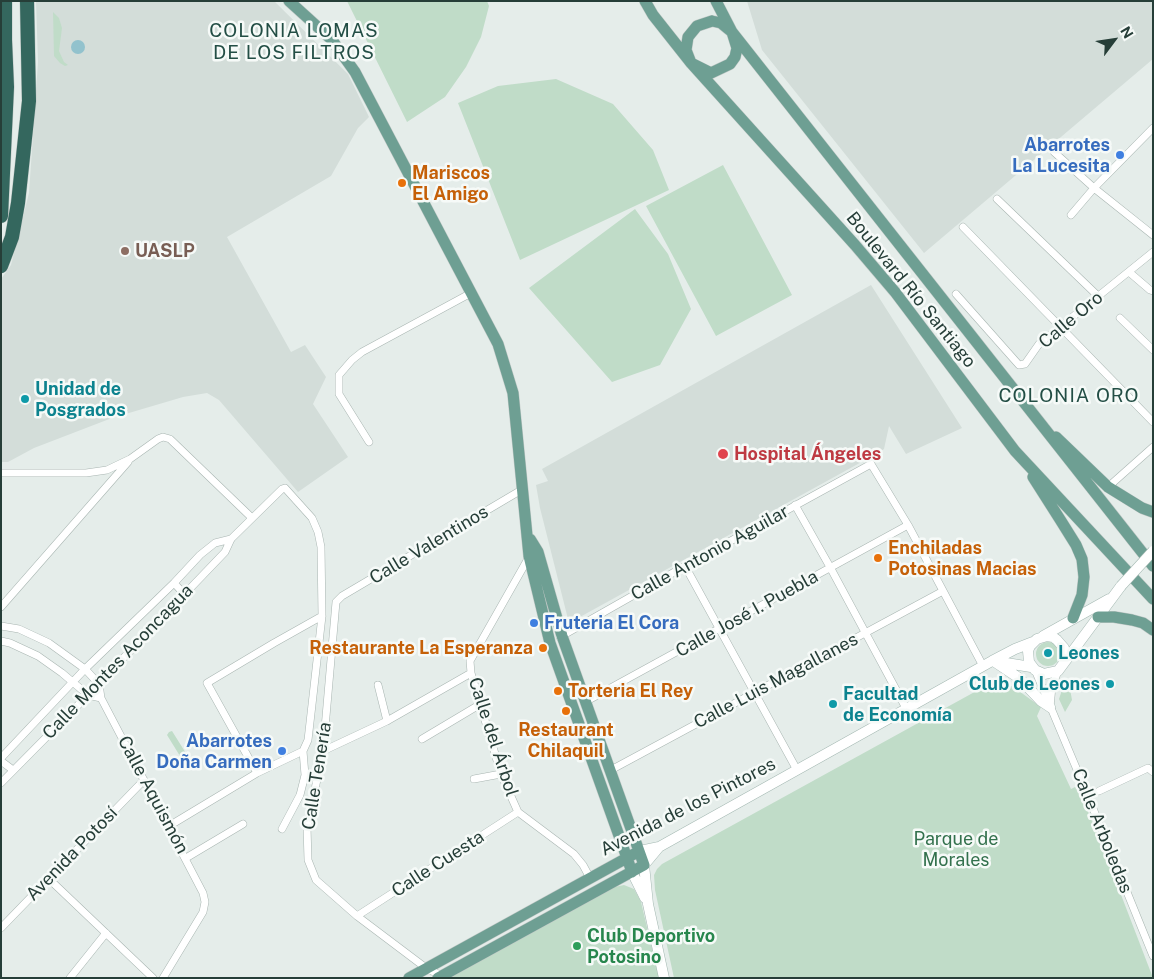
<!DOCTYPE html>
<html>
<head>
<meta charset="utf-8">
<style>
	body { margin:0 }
	#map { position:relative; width:1154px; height:979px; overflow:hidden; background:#e5edea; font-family:"Public Sans",sans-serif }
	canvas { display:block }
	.frame { position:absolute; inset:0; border:2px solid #263e38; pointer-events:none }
	.north { position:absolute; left:1089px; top:15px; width:50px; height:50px; -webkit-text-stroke:4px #f6faf8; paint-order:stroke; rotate:59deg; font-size:14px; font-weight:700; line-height:20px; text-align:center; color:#263e38 }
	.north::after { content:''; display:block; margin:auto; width:18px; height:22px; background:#263e38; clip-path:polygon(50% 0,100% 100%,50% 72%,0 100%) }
</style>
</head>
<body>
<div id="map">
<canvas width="1154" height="979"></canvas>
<div class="frame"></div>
<div class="north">N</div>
</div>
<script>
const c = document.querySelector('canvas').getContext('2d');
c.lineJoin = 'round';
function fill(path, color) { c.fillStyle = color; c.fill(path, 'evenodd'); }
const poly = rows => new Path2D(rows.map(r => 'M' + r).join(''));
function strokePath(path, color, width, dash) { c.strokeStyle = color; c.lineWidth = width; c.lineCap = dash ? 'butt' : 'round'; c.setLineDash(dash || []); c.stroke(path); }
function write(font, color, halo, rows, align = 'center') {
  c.font = font + ' "Public Sans",sans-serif'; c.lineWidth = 5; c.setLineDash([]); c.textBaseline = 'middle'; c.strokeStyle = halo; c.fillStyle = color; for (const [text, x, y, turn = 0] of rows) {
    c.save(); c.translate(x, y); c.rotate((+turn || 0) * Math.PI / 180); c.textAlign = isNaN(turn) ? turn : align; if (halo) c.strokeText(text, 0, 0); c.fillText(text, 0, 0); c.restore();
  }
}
const built = poly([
	[36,1,274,1,348,74,369,117,358,128,331,176,227,237,291,352,305,345,326,377,313,404,348,457,298,492,219,400,207,393,183,397,112,418,34,448,8,462,1,462,1,279,11,265,29,193,38,62],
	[747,1,1153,1,1153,59,924,253,762,50],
	[871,285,962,428,906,454,889,426,884,449,876,454,569,623,540,508,536,485,548,481,542,469]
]);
const green = poly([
	[347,1,487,1,489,6,481,37,466,67,445,97,407,122],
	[53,12,59,18,62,28,59,51,64,62,68,65,65,66,60,63,54,56],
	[556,79,613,104,653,150,669,190,520,260,458,103,498,86],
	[723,165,792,295,716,336,646,206],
	[635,209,668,254,691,309,660,365,612,382,529,288],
	'1036 654a12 12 0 1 1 24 0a12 12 0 1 1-24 0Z',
	[1064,684,1070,689,1072,700,1065,712,1059,699],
	[992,685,1012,686,1041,707,1037,716,1071,789,1077,786,1100,840,1153,978,674,978,655,890,654,875,657,869,662,864,980,689],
	[172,731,194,766,192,769,188,769,167,735,169,732],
	[624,885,634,889,641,902,659,978,444,978,610,888]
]);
const water = poly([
	'71 47a7 7 0 1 1 14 0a7 7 0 1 1-14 0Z'
]);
const street = poly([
	[1054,152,1094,188,1153,235],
	[997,199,1099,297],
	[1071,215,1094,188,1153,128],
	[963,227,1153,422],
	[1129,272,1150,290,1153,291],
	[956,294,1019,365,1025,364,1039,344,1153,252],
	[1120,318,1153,350],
	[369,442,339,394,339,375,352,360,362,352,471,293],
	[1,473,86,473,107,470,130,459,158,439,163,437,170,439,252,518],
	[1108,487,1153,447],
	[795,505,830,567,907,710],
	[529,557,470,661,471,673,501,774,518,812,574,854,583,865,590,878],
	[685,566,797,770],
	[174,583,185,595],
	[1,607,128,462],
	[1,626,19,629,49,643,85,669,99,684,101,698,203,893,205,902,203,912,163,978],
	[560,637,685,566,871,464,908,525,983,666],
	[1,641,10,643,38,656,62,673,88,695,101,698],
	[1035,670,1088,796,1153,956],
	[378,685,387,721],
	[585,702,908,525],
	[1050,707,1052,687,1058,671],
	[422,739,479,705],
	[323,751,387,721,471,673],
	[1,758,85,669,174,583,200,555,215,543,231,539],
	[1,761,13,770],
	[609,771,943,591],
	[257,773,207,683,274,643,322,616],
	[474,779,501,774],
	[1,783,88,695,225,552,231,539,282,489,285,488,312,518,318,532,321,547,322,616,308,740,303,751],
	[1099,791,1148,768,1153,772],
	[169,826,257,773,303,751],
	[282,829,300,795,305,775,303,751],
	[186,858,243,824],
	[48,878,153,978],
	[357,916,518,812],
	[1,928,144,780],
	[442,976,426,968,357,916,316,880,308,860,307,827,323,751,336,602,342,596,523,489],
	[70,978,106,933]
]);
const secondary = poly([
	[1043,636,1109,599],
	[1065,659,1064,648,1057,640,1053,637,1047,636,1037,639,1030,646,1028,651,1029,662,1035,670,1044,674,1058,671,1121,586],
	[995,662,1019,678,1041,701,1050,707],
	[1000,662,1031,667],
	[659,847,644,865,648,904,664,978],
	[640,851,659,847,992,661,1015,649,1033,642],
	[632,872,645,898]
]);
const primary = poly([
	[289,1,332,40,355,72,498,344,513,393,529,556,550,643,632,872],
	[645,1,653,15,691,63,855,245,895,292,1015,451,1153,599],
	[716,1,732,32,1153,566],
	[712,21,721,23,732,32,737,48,735,57,730,64,711,73,691,63,686,50,688,37,697,26,712,21],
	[1056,437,1108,487,1142,508,1153,512],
	[1033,477,1061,521,1076,545,1082,559,1084,577,1082,595,1073,618],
	[1098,617,1114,617,1132,620,1143,623,1153,630],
	[409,978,634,854],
	[438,978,644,865,562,636,538,552,530,539]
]);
const highway = poly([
	[1,216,7,87,5,40,5,1],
	[1,266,12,237,18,203,29,101,27,1]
]);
const secondaryBridge = poly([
	[1121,586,1153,551]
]);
const markers = [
	[1120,155,5,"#3f7fe0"],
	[402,183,5,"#e8710a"],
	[125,251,5,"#8d6e63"],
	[25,399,5,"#0f9aa8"],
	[723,454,6,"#e0444e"],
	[878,558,5,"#e8710a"],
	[534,623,5,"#3f7fe0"],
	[543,648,5,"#e8710a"],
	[1048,653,5,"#0f9aa8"],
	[1110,684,5,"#0f9aa8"],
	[558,691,5,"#e8710a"],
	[833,704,5,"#0f9aa8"],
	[566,711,5,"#e8710a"],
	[282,751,5,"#3f7fe0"],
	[577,946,5,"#2e9e5b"]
];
const shopNames = [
	["Abarrotes",1110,145],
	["La Lucesita",1110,166],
	["Fruteria El Cora",544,623,"left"],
	["Abarrotes",272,741],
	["Doña Carmen",272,762]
];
const foodNames = [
	["Mariscos",412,173],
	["El Amigo",412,194],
	["Enchiladas",888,548],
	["Potosinas Macias",888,569],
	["Restaurante La Esperanza",533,648,"right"],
	["Torteria El Rey",568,691],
	["Restaurant",566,730,"center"],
	["Chilaquil",566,751,"center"]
];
const educationNames = [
	["UASLP",135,251]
];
const streetNames = [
	["Boulevard Río Santiago",911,290,51],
	["Calle Oro",1071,320,-40],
	["Calle Valentinos",429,545,-31],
	["Calle Antonio Aguilar",710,553,-29],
	["Calle José I. Puebla",747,614,-29],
	["Calle Montes Aconcagua",118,662,-46],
	["Calle Luis Magallanes",776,681,-28],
	["Calle del Árbol",493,737,72],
	["Calle Tenería",317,776,-81],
	["Calle Aquismón",153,795,62],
	["Avenida de los Pintores",688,807,-27],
	["Calle Arboledas",1102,831,68],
	["Avenida Potosí",72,854,-46],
	["Calle Cuesta",438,864,-33]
];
const cultureNames = [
	["Unidad de",35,389],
	["Posgrados",35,410],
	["Leones",1058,653],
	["Club de Leones",1100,684,"right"],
	["Facultad",843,694],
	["de Economía",843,715]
];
const healthNames = [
	["Hospital Ángeles",734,454]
];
const parkNames = [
	["Parque de",956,839],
	["Morales",956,860]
];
const leisureNames = [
	["Club Deportivo",587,936],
	["Potosino",587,957]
];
const neighbourhoodNames = [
	["COLONIA LOMAS",294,31],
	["DE LOS FILTROS",294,53],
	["COLONIA ORO",1069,396]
];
fill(built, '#d3ddd9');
fill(green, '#c0dcc8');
fill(water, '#92c2cd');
strokePath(street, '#a8b5b1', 8);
strokePath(secondary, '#a4b8b2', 11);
strokePath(primary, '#c2c9c7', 12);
strokePath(highway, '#c2c9c7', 15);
strokePath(street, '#fff', 7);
strokePath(secondary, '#fff', 10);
strokePath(primary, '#6e9f93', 11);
strokePath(highway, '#34675e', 14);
strokePath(secondaryBridge, '#a4b8b2', 11, []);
strokePath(secondaryBridge, '#fff', 10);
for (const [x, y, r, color] of markers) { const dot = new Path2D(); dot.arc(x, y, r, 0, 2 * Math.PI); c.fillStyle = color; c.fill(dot); strokePath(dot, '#f6faf8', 2); }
write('bold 18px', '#366cbe', '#f6faf8', shopNames, 'right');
write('bold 18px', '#c56008', '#f6faf8', foodNames, 'left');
write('bold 18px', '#785e54', '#f6faf8', educationNames, 'left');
write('18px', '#263e38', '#f6faf8', streetNames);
write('bold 18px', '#0d838f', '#f6faf8', cultureNames, 'left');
write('bold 18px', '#be3a42', '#f6faf8', healthNames, 'left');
write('18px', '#33714d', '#f6faf8', parkNames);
write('bold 18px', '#27864d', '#f6faf8', leisureNames, 'left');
c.letterSpacing = '1px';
write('19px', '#234e45', '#f6faf8', neighbourhoodNames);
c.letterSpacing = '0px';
</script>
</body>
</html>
